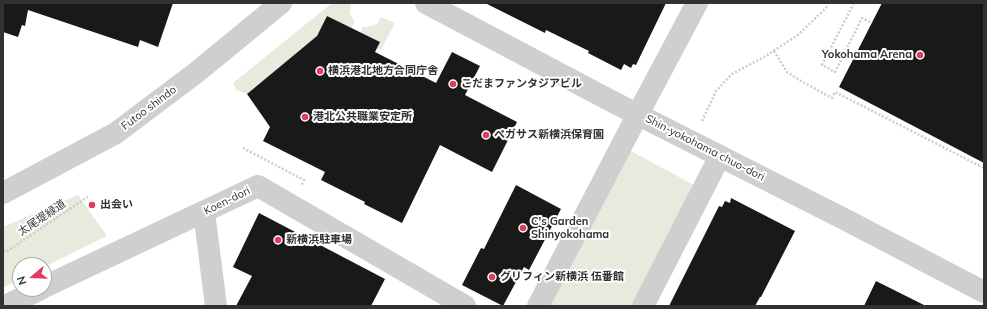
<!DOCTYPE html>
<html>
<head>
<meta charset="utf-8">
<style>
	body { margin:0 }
	#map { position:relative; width:987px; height:309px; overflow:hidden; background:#fff; font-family:Mulish,sans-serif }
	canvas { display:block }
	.frame { position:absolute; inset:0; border:4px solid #323232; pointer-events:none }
	.north { position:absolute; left:12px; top:257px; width:40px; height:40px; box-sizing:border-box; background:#fff; border:1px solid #adadad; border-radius:50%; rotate:251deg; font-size:11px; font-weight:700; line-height:16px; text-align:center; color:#323232 }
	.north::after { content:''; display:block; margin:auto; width:14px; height:18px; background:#e03c5b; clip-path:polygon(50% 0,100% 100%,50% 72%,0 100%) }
</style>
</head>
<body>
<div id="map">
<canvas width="987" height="309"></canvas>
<div class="frame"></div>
<div class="north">N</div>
</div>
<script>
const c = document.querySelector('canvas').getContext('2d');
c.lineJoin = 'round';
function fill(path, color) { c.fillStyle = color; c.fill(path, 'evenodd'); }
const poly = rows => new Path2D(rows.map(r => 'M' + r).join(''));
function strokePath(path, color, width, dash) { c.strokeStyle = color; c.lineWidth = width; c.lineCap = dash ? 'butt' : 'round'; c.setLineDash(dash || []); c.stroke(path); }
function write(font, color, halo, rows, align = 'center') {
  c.font = font + ' Mulish,"Noto Sans JP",sans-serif'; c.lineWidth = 4; c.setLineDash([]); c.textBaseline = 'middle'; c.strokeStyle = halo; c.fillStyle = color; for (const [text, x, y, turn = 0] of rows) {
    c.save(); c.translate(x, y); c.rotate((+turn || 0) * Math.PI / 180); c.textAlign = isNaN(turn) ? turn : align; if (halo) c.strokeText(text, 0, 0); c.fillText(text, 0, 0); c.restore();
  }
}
const green = poly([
	[332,3,351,3,350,13,355,22,351,28,327,16,317,36,247,94,236,90,233,83],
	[381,17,395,23,381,50,377,48,380,42,360,32,363,27,367,27,377,24],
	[629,150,696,186,633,306,548,306],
	[78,195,107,236,44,267,44,265,20,265,20,279,3,288,3,227]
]);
const building = poly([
	[3,3,173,3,158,47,140,40,138,47,28,10,25,26,22,25,18,37,3,32],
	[485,3,666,3,636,65,633,64,631,68,624,64,621,70,588,53,589,51,546,30,545,33],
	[882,3,984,3,984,163,839,87],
	[327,16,380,42,375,52,436,83,452,52,480,66,465,95,517,122,492,172,440,145,402,223,364,204,365,202,321,180,325,172,263,141,270,127,247,94,317,36],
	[516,185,561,209,529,270,524,267,503,306,462,285,481,248,484,249],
	[731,198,795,231,761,297,760,297,755,306,669,306,719,206,722,207,725,201,730,203],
	[259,213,385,279,371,306,236,306,252,276,233,267],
	[876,281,926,306,864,306]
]);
const path = poly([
	[854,3,822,65,835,72,862,18,872,23],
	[774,51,787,72,801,81,832,98,835,92,984,168],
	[702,121,716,91,732,74,764,57,798,35,826,8,828,3],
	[243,148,304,180,301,186],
	[3,252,6,252,89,196]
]);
const minor = poly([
	[204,212,216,306],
	[44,287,258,186,465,306],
	[5,306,41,289],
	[538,306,638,114],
	[643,306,720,156]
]);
const tertiary = poly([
	[426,3,615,103,850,222,984,292],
	[638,114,697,3],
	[3,193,116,133,197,72,281,3]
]);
const markers = [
	[920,55,4,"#e03c5b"],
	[320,71,4,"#e03c5b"],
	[453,84,4,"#e03c5b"],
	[305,117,4,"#e03c5b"],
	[486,135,4,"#e03c5b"],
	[92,205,4,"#e03c5b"],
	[523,228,4,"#e03c5b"],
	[278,240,4,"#e03c5b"],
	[492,277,4,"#e03c5b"]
];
const poiNames = [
	["Yokohama Arena",912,55,"right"],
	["横浜港北地方合同庁舎",328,71],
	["こだまファンタジアビル",461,84],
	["港北公共職業安定所",313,117],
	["ペガサス新横浜保育園",494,135],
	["出会い",100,205],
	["C's Garden",531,222],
	["Shinyokohama",531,235],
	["新横浜駐車場",286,240],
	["グリフィン新横浜 伍番館",500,277]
];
const streetNames = [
	["Futoo shindo",149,108,-37],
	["Shin-yokohama chuo-dori",705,148,27],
	["Koen-dori",227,201,-26],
	["太尾堤緑道",42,218,-34]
];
fill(green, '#e6ebde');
fill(building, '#191919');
strokePath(path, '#ccc', 2.5, [2, 2]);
strokePath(minor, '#cfcfcf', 22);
strokePath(tertiary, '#cfcfcf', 22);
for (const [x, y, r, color] of markers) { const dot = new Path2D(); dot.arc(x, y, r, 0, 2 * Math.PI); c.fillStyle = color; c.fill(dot); strokePath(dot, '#fff', 1.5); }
write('bold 11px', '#323232', '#fff', poiNames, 'left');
write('11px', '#323232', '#fff', streetNames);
</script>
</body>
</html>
